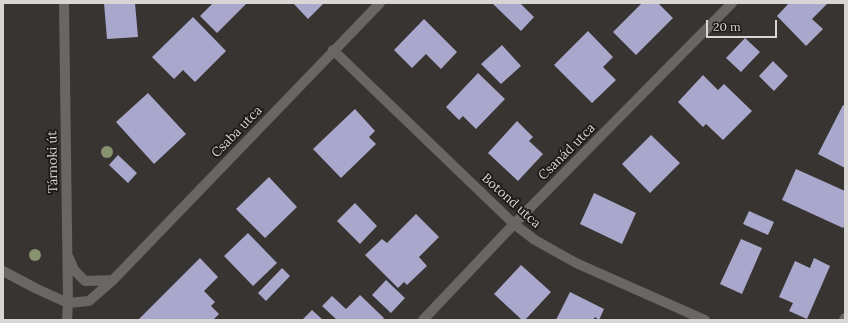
<!DOCTYPE html>
<html>
<head>
<meta charset="utf-8">
<style>
	body { margin:0 }
	#map { position:relative; width:848px; height:323px; overflow:hidden; background:#383431; font-family:Lora,serif }
	canvas { display:block }
	.frame { position:absolute; inset:0; border:4px solid #d8d6d4; pointer-events:none }
	.scale { position:absolute; left:706px; top:20px; width:71px; height:18px; box-sizing:border-box; border:2px solid #d8d6d4; border-top:0; padding-left:5px; font-size:12px; line-height:14px; white-space:nowrap; color:#d8d6d4; -webkit-text-stroke:3px #1e1c1b; paint-order:stroke }
</style>
</head>
<body>
<div id="map">
<canvas width="848" height="323"></canvas>
<div class="frame"></div>
<div class="scale">20 m</div>
</div>
<script>
const c = document.querySelector('canvas').getContext('2d');
c.lineJoin = 'round';
function fill(path, color) { c.fillStyle = color; c.fill(path, 'evenodd'); }
const poly = rows => new Path2D(rows.map(r => 'M' + r).join(''));
function strokePath(path, color, width, dash) { c.strokeStyle = color; c.lineWidth = width; c.lineCap = dash ? 'butt' : 'round'; c.setLineDash(dash || []); c.stroke(path); }
function write(font, color, halo, rows, align = 'center') {
  c.font = font + ' Lora,serif'; c.lineWidth = 4; c.setLineDash([]); c.textBaseline = 'middle'; c.strokeStyle = halo; c.fillStyle = color; for (const [text, x, y, turn = 0] of rows) {
    c.save(); c.translate(x, y); c.rotate((+turn || 0) * Math.PI / 180); c.textAlign = isNaN(turn) ? turn : align; if (halo) c.strokeText(text, 0, 0); c.fillText(text, 0, 0); c.restore();
  }
}
const building = poly([
	[104,3,135,3,138,37,107,39],
	[213,3,247,3,217,33,200,16],
	[293,3,324,3,308,19],
	[492,3,520,3,534,17,521,31],
	[642,3,658,3,673,18,636,55,613,32],
	[789,3,828,3,812,19,823,29,806,46,777,16],
	[193,17,226,51,195,82,183,70,174,79,152,57],
	[424,19,457,52,441,69,426,54,412,68,394,50],
	[588,31,613,57,603,67,616,80,592,103,554,65],
	[745,38,760,52,741,72,726,58],
	[502,45,521,66,501,84,481,64],
	[773,61,788,76,774,91,759,76],
	[478,73,505,99,476,129,463,116,459,120,446,107],
	[703,75,718,90,724,84,752,111,723,140,706,124,703,127,678,102],
	[148,93,186,134,154,164,116,122],
	[843,105,845,106,845,168,818,154],
	[355,109,375,131,369,137,376,144,341,178,313,149],
	[517,121,533,137,529,141,543,154,518,181,488,153],
	[651,135,680,163,650,193,622,164],
	[118,155,137,173,128,183,109,165],
	[796,169,845,191,845,225,843,228,782,200],
	[269,177,297,207,265,238,236,209],
	[594,193,636,213,622,244,580,224],
	[355,203,377,226,360,244,337,221],
	[749,211,774,222,768,235,743,224],
	[416,214,439,237,419,257,427,266,407,285,404,282,398,288,365,255,382,239,387,243],
	[248,233,277,263,253,286,224,256],
	[741,239,762,248,742,294,720,284],
	[200,258,218,277,204,291,215,302,211,306,219,314,213,320,138,320],
	[814,258,830,266,807,319,789,311,793,303,779,297,795,261,810,268],
	[521,265,551,292,525,320,522,320,494,294],
	[282,268,290,276,266,301,258,293],
	[386,280,405,298,391,313,372,295],
	[570,292,604,309,599,320,595,317,593,320,556,320],
	[360,295,384,318,382,320,337,320,322,306,332,296,346,309],
	[312,310,323,320,302,320]
]);
const minor = poly([
	[64,3,68,303,67,320],
	[333,50,514,224,535,240,576,263,705,320],
	[69,258,74,270,85,281,113,280],
	[3,271,37,289,68,303],
	[68,303,89,301,113,280,380,3],
	[423,320,514,224,732,3],
	[844,320,845,318]
]);
const trees = [
	[107,152],
	[35,255]
];
const streetNames = [
	["Csaba utca",237,132,-46],
	["Csanád utca",567,152,-45],
	["Tárnoki út",53,162,-91],
	["Botond utca",511,201,42]
];
fill(building, '#a9a8cc');
strokePath(minor, '#6a6663', 10);
c.fillStyle = '#87926f';
for (const [x, y] of trees) { c.beginPath(); c.arc(x, y, 6, 0, 2 * Math.PI); c.fill(); }
write('13px', '#d8d6d4', '#1e1c1b', streetNames);
</script>
</body>
</html>
